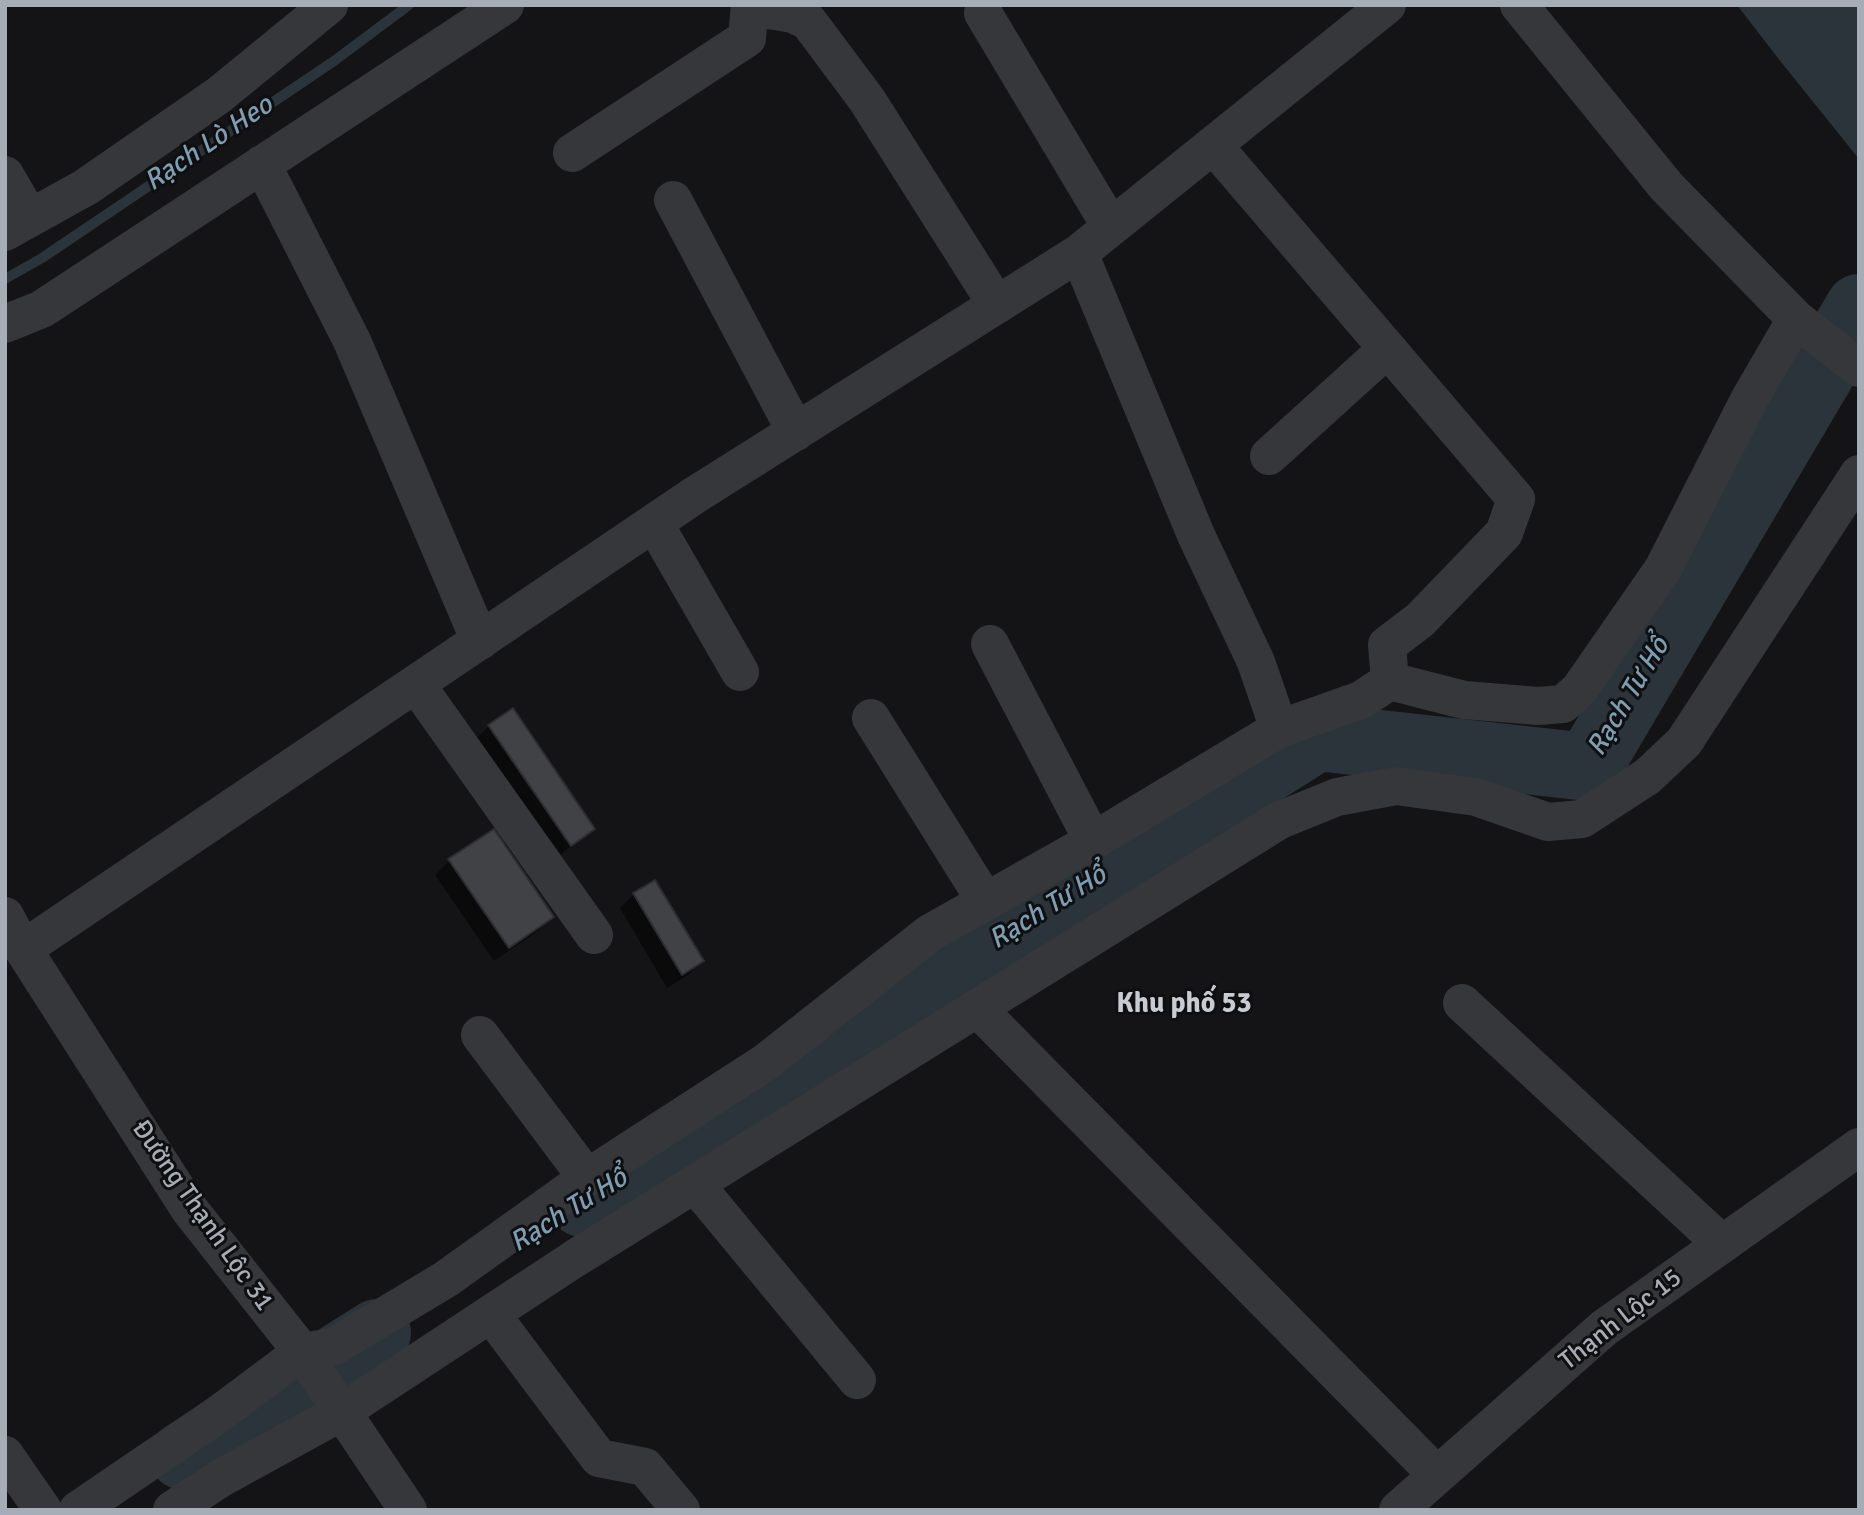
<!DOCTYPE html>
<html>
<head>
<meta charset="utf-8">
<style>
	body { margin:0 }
	#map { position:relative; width:1864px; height:1515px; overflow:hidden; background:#141416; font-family:Signika,sans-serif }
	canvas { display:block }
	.frame { position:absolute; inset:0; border:7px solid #a6adb6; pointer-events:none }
</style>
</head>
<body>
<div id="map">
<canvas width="1864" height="1515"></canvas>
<div class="frame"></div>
</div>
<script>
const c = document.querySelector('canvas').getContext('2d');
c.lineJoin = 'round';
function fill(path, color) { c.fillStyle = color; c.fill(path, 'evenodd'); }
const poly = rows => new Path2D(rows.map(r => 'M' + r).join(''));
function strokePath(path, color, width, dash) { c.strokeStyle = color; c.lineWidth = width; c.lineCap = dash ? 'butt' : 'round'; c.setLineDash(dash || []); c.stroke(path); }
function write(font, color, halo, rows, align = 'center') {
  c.font = font + ' Signika,sans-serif'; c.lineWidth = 6; c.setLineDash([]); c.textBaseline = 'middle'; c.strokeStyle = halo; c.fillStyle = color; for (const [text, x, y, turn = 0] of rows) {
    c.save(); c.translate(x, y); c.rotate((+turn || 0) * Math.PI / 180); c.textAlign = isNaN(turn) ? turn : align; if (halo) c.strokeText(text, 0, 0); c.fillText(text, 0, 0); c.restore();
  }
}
const water = poly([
	[1737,5,1859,5,1859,159,1781,62]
]);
const shadow = poly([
	[489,726,593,829,556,858,475,740],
	[493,831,552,917,538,931,494,961,435,875,449,861],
	[654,882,702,961,688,975,667,988,620,908,634,894]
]);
const stream = poly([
	[5,279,42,258,334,61,409,5]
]);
const river = poly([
	[582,1203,1317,737,1588,767,1859,308],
	[183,1456,377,1333]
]);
const building = poly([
	[513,708,595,829,571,846,488,725,513,708],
	[494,829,554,917,509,948,448,859,494,829],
	[655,880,704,961,682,975,633,893,655,880]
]);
const minor = poly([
	[1519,5,1666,186,1796,319,1859,368],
	[751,7,793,14,808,21,867,100,997,305],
	[983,13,1111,227],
	[1213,145,1516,499,1504,533,1420,620,1387,645,1390,681,1464,700,1538,706,1563,704,1579,690,1663,569,1749,400,1796,319],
	[572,153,747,38,750,5],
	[262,164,352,341,480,641],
	[5,175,30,218],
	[673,200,796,432],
	[5,232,86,187,219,95,329,5],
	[1079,253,1196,535,1256,662,1279,729],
	[5,324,42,309,505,5],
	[1269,456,1387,349],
	[654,523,740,672],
	[990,644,1093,841],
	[416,684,594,935],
	[871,718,986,902],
	[5,916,23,949,190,1210,302,1352,408,1510],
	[23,949,695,495,1079,253,1387,5],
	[1462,1003,1721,1243],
	[977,1008,1437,1475],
	[480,1035,587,1178],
	[695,1184,857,1380],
	[491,1314,599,1458,645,1467,681,1510],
	[5,1455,43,1510],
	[78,1510,219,1414,302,1352,333,1347,446,1279,587,1178,766,1062,930,933,1093,841,1279,729,1361,700,1390,681],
	[172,1510,221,1478,343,1411,574,1259,1278,821,1337,797,1396,786,1476,797,1548,822,1582,819,1648,776,1684,742,1859,474],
	[1398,1510,1604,1328,1859,1147]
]);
const streetNames = [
	["Đường Thạnh Lộc 31",202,1216,55],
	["Thạnh Lộc 15",1621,1320,-38]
];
const waterNames = [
	["Rạch Lò Heo",209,144,-34],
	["Rạch Tư Hổ",1629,697,-59],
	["Rạch Tư Hổ",1048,908,-32],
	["Rạch Tư Hổ",569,1211,-32]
];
const neighbourhoodNames = [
	["Khu phố 53",1184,1005]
];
fill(water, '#2a343a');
fill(shadow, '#0007');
strokePath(stream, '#2a343a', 10);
strokePath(river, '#2a343a', 68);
fill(building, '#404246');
strokePath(building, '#2e2e32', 2);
strokePath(minor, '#35373b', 38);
write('26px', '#a6adb6', '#0f0f11', streetNames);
write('italic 28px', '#7d9eb1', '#0f0f11', waterNames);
write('bold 28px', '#c7cbd2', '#0f0f11', neighbourhoodNames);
</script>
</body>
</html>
